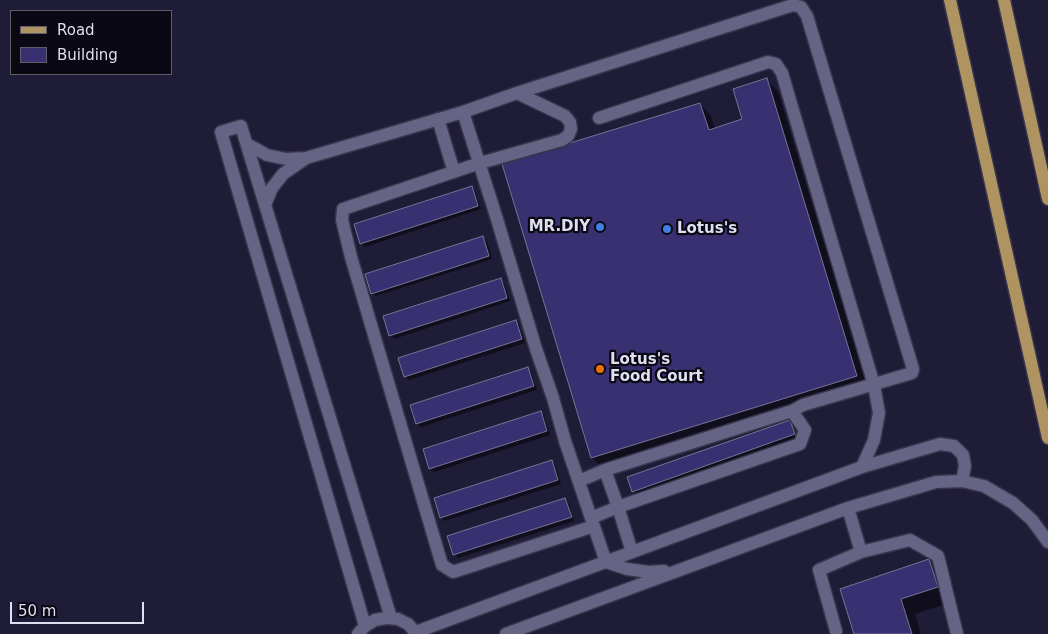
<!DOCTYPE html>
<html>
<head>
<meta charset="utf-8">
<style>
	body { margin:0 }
	#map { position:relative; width:1048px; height:634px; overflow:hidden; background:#1e1c36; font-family:"DejaVu Sans",sans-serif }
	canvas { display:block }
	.legend { position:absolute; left:10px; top:10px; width:162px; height:65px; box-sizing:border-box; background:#090813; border:1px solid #5e5e6c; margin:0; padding:6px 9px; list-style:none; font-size:15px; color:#dedff1 }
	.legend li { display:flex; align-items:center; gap:10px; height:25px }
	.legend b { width:25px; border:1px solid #5e5e6c }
	.scale { position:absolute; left:10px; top:602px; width:134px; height:22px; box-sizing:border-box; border:2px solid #dedff1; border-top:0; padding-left:6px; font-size:15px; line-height:18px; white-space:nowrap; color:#dedff1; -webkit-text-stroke:4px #090813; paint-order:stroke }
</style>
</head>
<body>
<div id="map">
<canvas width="1048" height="634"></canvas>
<ul class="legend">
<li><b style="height:6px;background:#af9462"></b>Road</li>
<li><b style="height:14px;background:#383070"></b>Building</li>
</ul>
<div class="scale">50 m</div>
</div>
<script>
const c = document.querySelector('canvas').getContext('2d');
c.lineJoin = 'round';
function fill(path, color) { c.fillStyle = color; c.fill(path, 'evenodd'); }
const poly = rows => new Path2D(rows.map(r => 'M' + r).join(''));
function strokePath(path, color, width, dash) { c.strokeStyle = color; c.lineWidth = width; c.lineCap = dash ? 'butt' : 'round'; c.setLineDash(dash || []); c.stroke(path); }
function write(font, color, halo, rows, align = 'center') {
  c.font = font + ' "DejaVu Sans",sans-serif'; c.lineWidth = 4.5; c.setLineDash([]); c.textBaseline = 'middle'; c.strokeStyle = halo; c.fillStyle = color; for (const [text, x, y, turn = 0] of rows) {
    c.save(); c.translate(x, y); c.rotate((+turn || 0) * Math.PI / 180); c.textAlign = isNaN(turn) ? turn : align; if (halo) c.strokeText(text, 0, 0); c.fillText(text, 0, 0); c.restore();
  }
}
const shadow = poly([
	[767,80,778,91,868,387,604,469,592,458,503,165,700,104,711,116,715,129,744,120],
	[472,188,475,191,481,209,365,247,361,243],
	[483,238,487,241,492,259,376,296,372,293],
	[501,280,504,283,510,301,394,339,390,335],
	[516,321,519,325,525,343,409,380,405,376],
	[528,368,531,372,537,390,421,427,417,424],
	[541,413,544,416,550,435,434,472,430,468],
	[789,422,793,425,797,438,637,495,633,491],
	[551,462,555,465,561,484,444,521,441,517],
	[565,499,569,503,574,521,458,558,455,554],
	[929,561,944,576,952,602,915,614,921,634,856,634]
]);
const building = poly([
	[767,78,857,376,591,458,502,164,700,103,709,130,742,119,733,89,767,78],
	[472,186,478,206,360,244,354,224,472,186],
	[483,236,489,256,371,294,365,274,483,236],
	[501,278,507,298,389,336,383,316,501,278],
	[516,320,522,339,404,377,398,358,516,320],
	[528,367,534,386,416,424,410,405,528,367],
	[541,411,547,431,429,469,423,449,541,411],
	[790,420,795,434,632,492,627,477,790,420],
	[552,460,558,480,440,518,434,498,552,460],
	[565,498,572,517,453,555,447,536,565,498],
	[929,559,938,587,901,599,912,634,854,634,840,589,929,559]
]);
const minor = poly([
	[517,93,565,116,570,122,571,129,568,136,562,140,480,163,343,209,342,220,351,257,442,565,453,572,594,526],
	[463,112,496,216,536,349,553,398,565,441,606,562,627,569,649,572,664,571],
	[599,118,768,62,776,64,782,73,874,385,879,413,874,440,862,467],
	[438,119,454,172],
	[247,144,267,155,286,159,306,158,463,112,517,93,793,5,801,7,807,16,913,369,912,373,803,405,792,411,605,470,579,481],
	[265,205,272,188,283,174,306,158],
	[605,470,618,507,632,552],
	[848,508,861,552],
	[591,518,618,507,800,444,805,430,792,411],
	[365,626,221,132,241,126,391,618],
	[836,631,819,570,861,552,910,540,938,556,957,634],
	[416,632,862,467,940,444,954,446,963,455,965,466,962,481],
	[358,634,365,626,375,620,386,618,398,619,408,624,417,634],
	[506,634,848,508,936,482,962,481,984,486,1013,503,1032,520,1048,542]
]);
const major = poly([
	[950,0,1048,438],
	[1004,0,1048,199]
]);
const markers = [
	[600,227,5,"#3f7fe0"],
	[667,229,5,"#3f7fe0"],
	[600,369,5,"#e8710a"]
];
const poiNames = [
	["MR.DIY",590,227,"right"],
	["Lotus's",677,229],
	["Lotus's",610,360],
	["Food Court",610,377]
];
fill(shadow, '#0007');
fill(building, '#383070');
strokePath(building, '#757595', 1);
strokePath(minor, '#38354c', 15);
strokePath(major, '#38354c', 15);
strokePath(minor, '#656484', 12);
strokePath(major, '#af9462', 12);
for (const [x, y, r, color] of markers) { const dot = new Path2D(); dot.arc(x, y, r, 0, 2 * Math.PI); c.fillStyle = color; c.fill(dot); strokePath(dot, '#090813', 2); }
write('bold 15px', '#dedff1', '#090813', poiNames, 'left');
</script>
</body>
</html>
